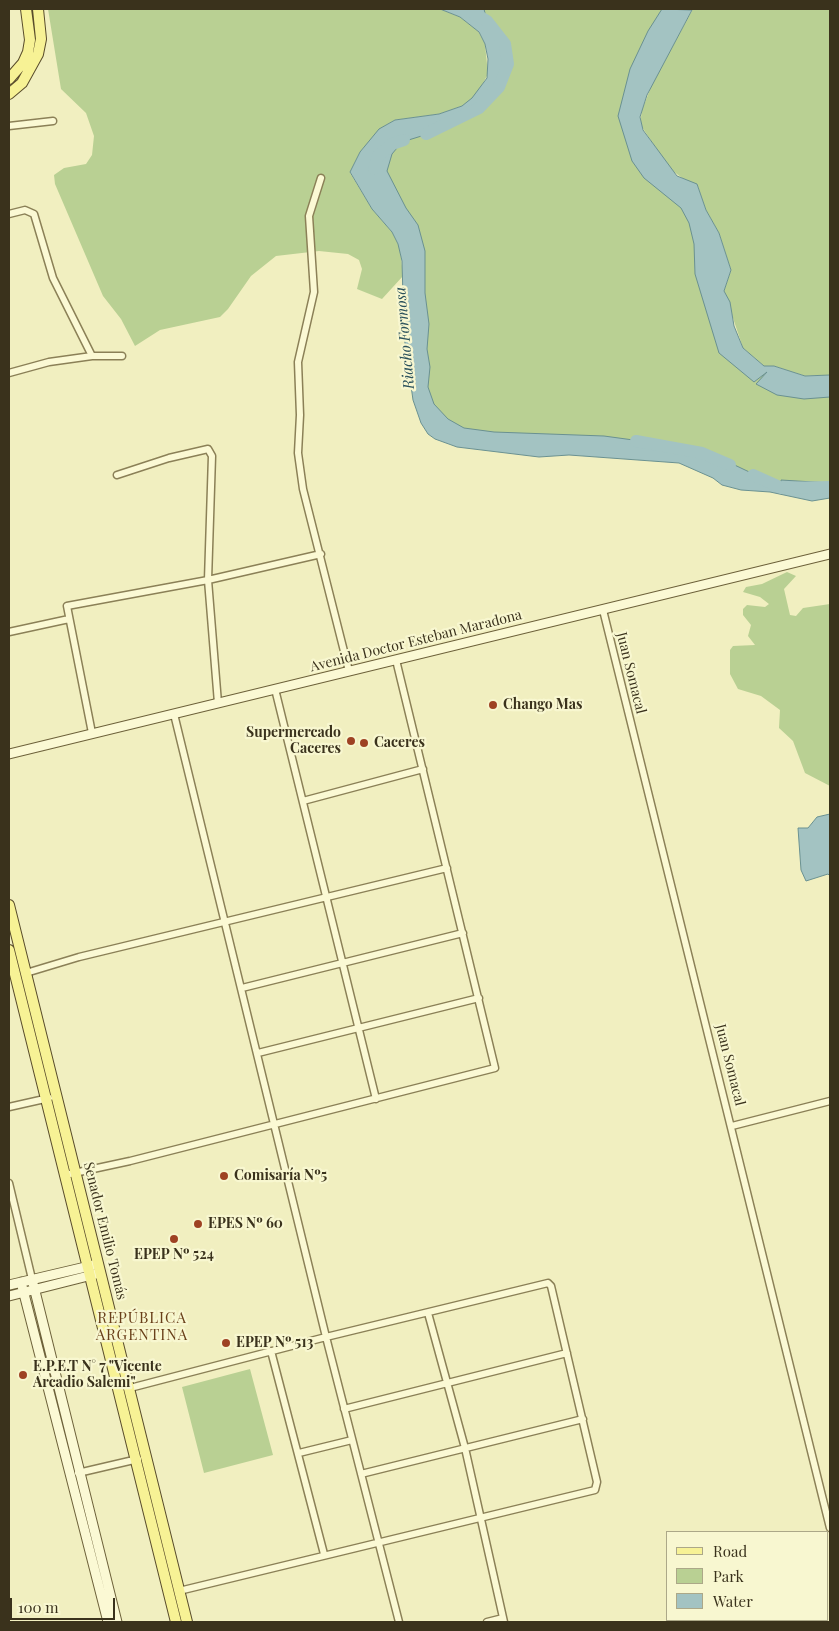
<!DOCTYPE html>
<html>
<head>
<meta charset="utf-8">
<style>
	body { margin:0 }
	#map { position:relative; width:839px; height:1631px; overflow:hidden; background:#f1efc0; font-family:"Playfair Display",serif }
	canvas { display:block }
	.frame { position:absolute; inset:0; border:10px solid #3a321c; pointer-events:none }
	.legend { position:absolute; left:666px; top:1531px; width:162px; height:90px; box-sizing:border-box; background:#f8f7d0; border:1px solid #aca888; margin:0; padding:6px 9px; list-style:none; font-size:15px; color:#3a321c }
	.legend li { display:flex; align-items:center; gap:10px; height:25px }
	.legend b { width:25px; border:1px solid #aca888 }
	.scale { position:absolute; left:10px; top:1598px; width:105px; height:22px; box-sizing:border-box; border:2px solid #3a321c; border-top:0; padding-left:6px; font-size:15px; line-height:18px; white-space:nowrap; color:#3a321c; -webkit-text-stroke:4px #f8f7d0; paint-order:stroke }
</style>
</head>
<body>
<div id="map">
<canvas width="839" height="1631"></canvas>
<div class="frame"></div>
<ul class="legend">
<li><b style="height:6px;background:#f7f295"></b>Road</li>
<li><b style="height:14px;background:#b9d093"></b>Park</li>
<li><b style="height:14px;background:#a3c3c2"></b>Water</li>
</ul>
<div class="scale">100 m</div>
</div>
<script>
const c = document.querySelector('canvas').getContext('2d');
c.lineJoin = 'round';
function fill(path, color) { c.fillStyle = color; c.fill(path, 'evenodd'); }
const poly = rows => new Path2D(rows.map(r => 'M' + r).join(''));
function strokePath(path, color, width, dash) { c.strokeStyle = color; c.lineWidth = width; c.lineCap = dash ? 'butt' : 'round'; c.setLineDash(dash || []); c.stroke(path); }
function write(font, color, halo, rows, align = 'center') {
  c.font = font + ' "Playfair Display",serif'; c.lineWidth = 4.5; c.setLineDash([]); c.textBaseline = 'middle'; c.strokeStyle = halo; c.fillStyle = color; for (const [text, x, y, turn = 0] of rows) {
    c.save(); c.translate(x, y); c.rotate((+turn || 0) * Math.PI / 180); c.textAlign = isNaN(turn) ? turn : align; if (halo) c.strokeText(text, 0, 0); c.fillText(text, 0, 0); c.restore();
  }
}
const green = poly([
	[48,9,440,9,460,17,478,31,485,44,488,74,475,98,462,106,439,114,395,120,383,127,360,152,355,162,350,173,372,209,392,232,400,248,403,276,382,299,357,289,362,269,359,260,348,254,319,251,276,256,251,276,228,309,220,317,160,330,135,346,121,319,103,296,55,184,54,175,64,168,86,164,92,155,94,136,86,113,61,89],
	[468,9,680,9,629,121,680,187,720,316,753,370,772,378,830,382,830,487,782,488,702,453,642,441,474,437,428,406,419,294,378,156,392,144,431,132,479,108,507,77],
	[693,9,830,9,830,375,805,376,774,366,764,366,743,348,724,291,731,270,719,233,706,210,697,184,690,184,669,168,640,124,642,110,653,82],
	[787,572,796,576,784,589,790,615,796,616,803,608,830,604,830,786,805,773,793,741,779,728,780,710,761,696,738,689,730,674,730,650,733,646,755,645,748,636,751,625,743,615,743,609,747,605,765,607,769,604,760,597,743,592,746,587,762,584],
	[250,1369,273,1455,204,1473,182,1387]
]);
const water = poly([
	[440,9,484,9,487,21,505,44,511,57,511,69,507,77,479,108,428,134,402,142,392,154,387,171,406,208,418,225,425,251,425,293,429,324,427,349,430,367,428,387,434,404,448,419,464,428,494,432,604,436,648,442,724,460,781,487,781,480,830,483,830,498,812,501,770,492,741,490,722,485,713,478,679,463,569,455,539,457,457,447,435,439,428,434,421,423,413,400,404,336,402,261,398,244,392,232,372,209,350,172,360,152,379,129,395,120,439,114,462,106,472,98,487,78,488,59,485,44,479,32,460,17,440,9],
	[662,9,692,10,647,95,640,117,643,130,677,176,697,184,706,210,719,233,731,270,724,291,730,302,734,326,743,348,764,366,774,366,805,376,830,375,830,397,804,399,777,395,756,384,767,372,754,382,719,353,695,274,694,244,689,223,681,208,644,178,632,161,618,116,630,69,648,31,662,9],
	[830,814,830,876,828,874,806,881,801,870,798,828,808,828,817,817,830,814]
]);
const river = poly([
	[426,134,479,108,499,87,508,64,505,44,487,21,468,9],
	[374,169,378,156,392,144,404,140],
	[636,441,702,453,730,465],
	[753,475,782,488,830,487]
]);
const minor = poly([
	[9,126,53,121],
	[321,178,309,216,314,292,298,362,300,415,298,453,303,489,349,671],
	[9,214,25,210,34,214,53,278,92,356,49,362,9,373],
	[92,356,122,356],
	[117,475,169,458,208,449,212,456,208,580,218,703],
	[603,610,830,1528],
	[9,632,69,619],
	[275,689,376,1099],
	[174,714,326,1337,399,1622],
	[92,733,67,606,208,580,321,554],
	[303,801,423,769],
	[26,973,79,957,447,868],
	[242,988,463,933],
	[258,1053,479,998],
	[9,1107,49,1098],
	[732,1126,830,1101],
	[65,1175,130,1161,495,1068,396,660],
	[9,1183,32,1279],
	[428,1313,465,1448,504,1622],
	[271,1351,324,1554],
	[130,1388,326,1337,548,1283,551,1286,597,1482,595,1490,179,1591],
	[344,1409,567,1353],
	[299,1453,352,1440],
	[78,1473,138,1459],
	[361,1474,583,1419],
	[487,1622,503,1618]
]);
const secondary = poly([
	[9,754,830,554],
	[32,1279,117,1622],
	[21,1282,108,1622],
	[9,1285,94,1265],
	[9,1296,96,1274]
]);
const primary = poly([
	[9,79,23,63,28,52,30,40,26,9],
	[9,94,22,83,38,54,41,39,38,9],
	[9,905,187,1622],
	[9,950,176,1622]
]);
const markers = [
	[493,705,5,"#9e4223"],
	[351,741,5,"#9e4223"],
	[364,743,5,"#9e4223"],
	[224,1176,5,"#9e4223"],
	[198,1224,5,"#9e4223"],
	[174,1239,5,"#9e4223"],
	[226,1343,5,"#9e4223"],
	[23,1375,5,"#9e4223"]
];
const streetNames = [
	["Avenida Doctor Esteban Maradona",416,641,-14],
	["Juan Somacal",631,673,76],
	["Juan Somacal",730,1065,76],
	["Senador Emilio Tomás",105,1231,76]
];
const poiNames = [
	["Chango Mas",503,705],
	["Supermercado",341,733,"right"],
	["Caceres",341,749,"right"],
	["Caceres",374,743],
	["Comisaría Nº5",234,1176],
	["EPES Nº 60",208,1224],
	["EPEP Nº 524",174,1255,"center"],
	["EPEP Nº 513",236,1343],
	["E.P.E.T N° 7 \"Vicente",33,1367],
	["Arcadio Salemi\"",33,1383]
];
const waterNames = [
	["Riacho Formosa",405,338,-95]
];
const neighbourhoodNames = [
	["REPÚBLICA",142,1318],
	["ARGENTINA",142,1335]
];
fill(green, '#b9d093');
fill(water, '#a3c3c2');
strokePath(water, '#6a9191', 1);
strokePath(river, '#a3c3c2', 12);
strokePath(minor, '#8b8057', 9);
strokePath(secondary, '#6d613a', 11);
strokePath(primary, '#594c2b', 12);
strokePath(minor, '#fbf9d4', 6);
strokePath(secondary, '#fbf9d4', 9);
strokePath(primary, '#f7f295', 10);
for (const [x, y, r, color] of markers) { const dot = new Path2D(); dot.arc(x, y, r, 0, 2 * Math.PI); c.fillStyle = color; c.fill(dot); strokePath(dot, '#f8f7d0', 2); }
write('14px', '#3a321c', '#f8f7d0', streetNames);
write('bold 14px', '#3a321c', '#f8f7d0', poiNames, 'left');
write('italic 15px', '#2a515b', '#f8f7d0', waterNames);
c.letterSpacing = '1px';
write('15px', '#693f19', '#f8f7d0', neighbourhoodNames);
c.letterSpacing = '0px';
</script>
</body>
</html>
